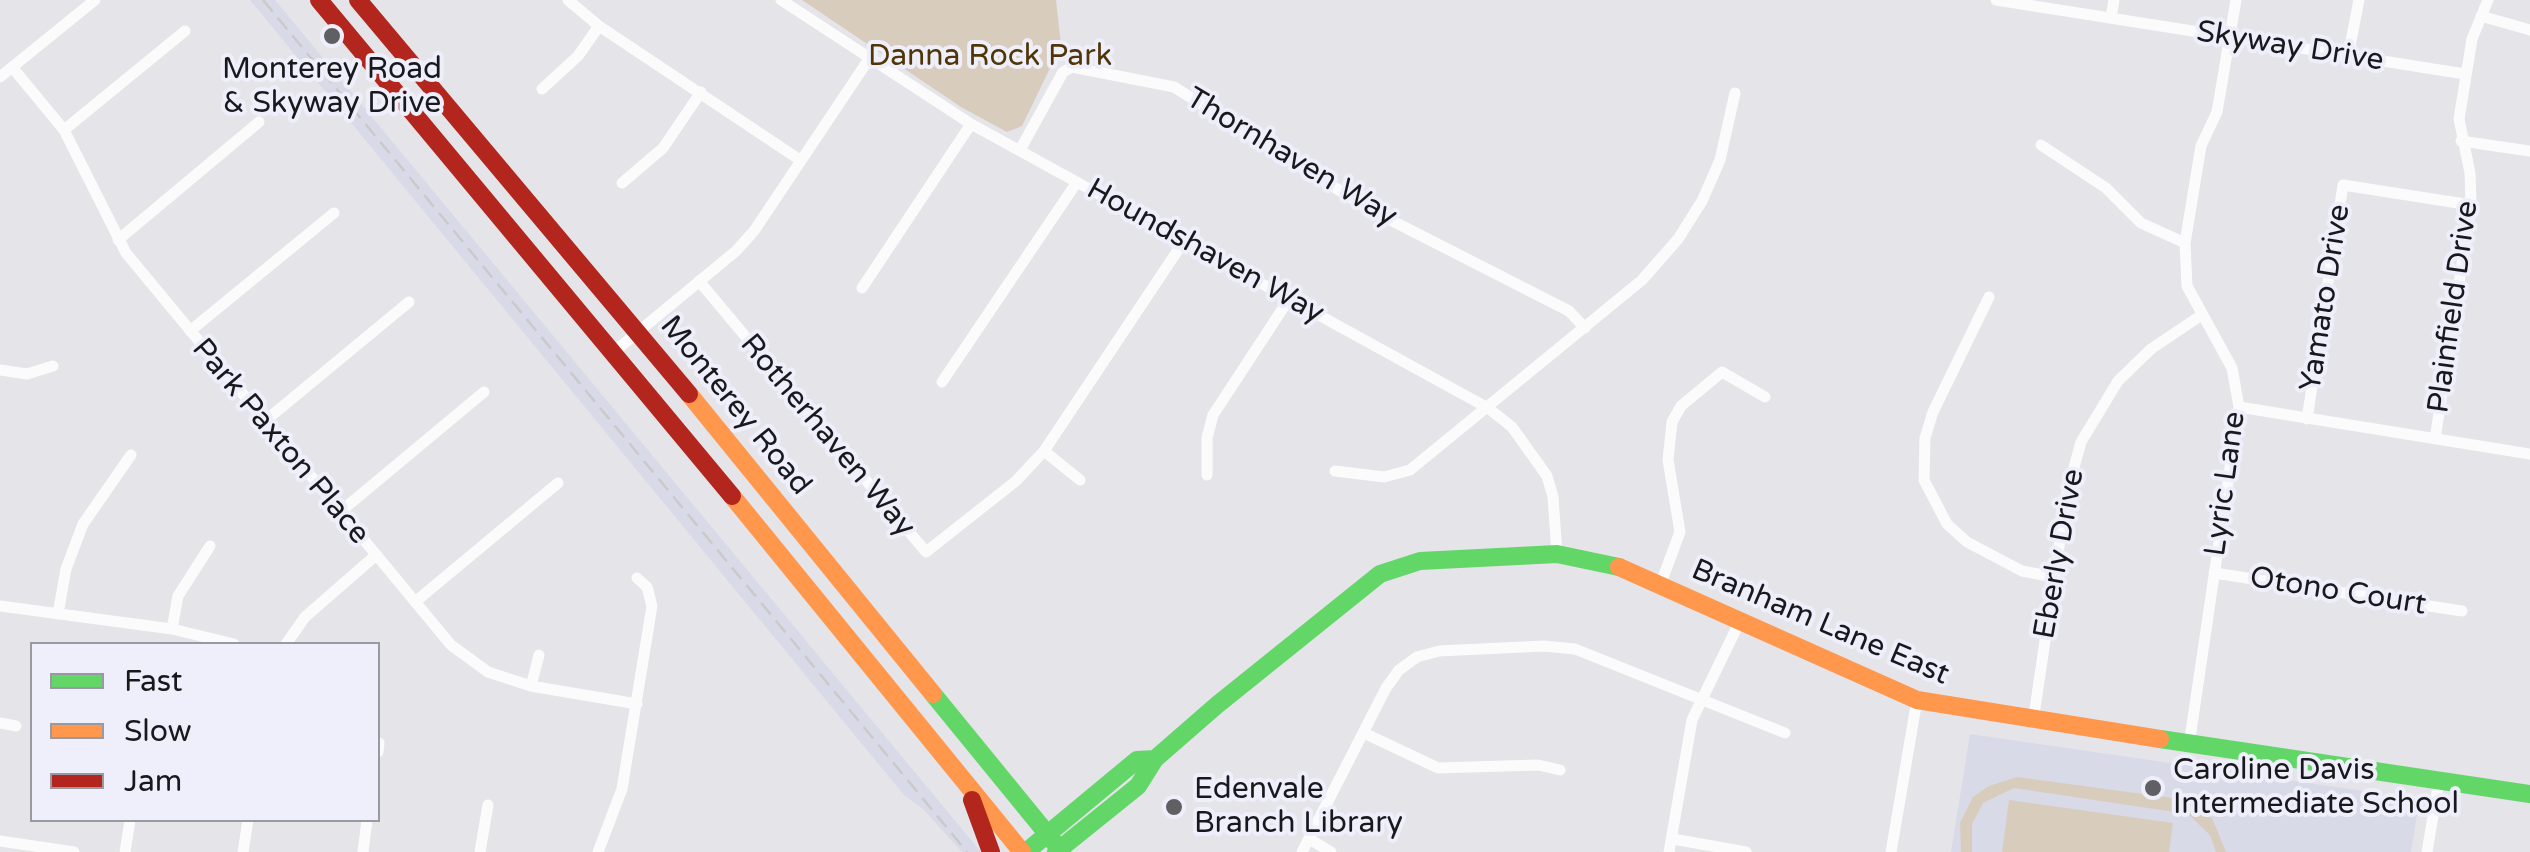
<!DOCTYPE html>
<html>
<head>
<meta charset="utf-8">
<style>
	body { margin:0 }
	#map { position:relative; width:2530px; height:852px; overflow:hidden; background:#e4e4e9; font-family:"Varela Round",sans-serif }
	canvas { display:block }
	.legend { position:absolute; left:30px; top:642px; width:350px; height:180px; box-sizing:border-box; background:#eeeffa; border:2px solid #9999a2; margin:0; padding:12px 18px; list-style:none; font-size:30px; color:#19191d }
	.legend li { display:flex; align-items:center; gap:20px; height:50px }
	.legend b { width:50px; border:2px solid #9999a2 }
</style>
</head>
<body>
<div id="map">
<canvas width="2530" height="852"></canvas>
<ul class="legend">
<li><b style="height:12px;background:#63d668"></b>Fast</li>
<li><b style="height:12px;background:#ff974d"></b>Slow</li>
<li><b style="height:12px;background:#b3261e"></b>Jam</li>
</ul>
</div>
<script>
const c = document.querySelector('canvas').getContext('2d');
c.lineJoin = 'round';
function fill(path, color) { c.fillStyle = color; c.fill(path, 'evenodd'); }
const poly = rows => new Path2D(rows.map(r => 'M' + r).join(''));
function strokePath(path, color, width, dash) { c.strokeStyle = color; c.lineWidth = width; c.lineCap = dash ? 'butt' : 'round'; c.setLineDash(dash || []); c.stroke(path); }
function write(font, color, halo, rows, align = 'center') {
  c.font = font + ' "Varela Round",sans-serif'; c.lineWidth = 8; c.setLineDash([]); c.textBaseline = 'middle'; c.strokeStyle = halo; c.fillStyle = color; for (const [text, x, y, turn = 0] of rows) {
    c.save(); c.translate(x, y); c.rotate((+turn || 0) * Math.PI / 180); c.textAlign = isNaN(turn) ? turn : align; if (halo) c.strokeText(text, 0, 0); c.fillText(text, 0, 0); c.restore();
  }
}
const built = poly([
	[250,0,275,0,981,852,962,852,923,809,904,795],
	[1970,734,2412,798,2419,803,2411,852,1951,852]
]);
const green = poly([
	[802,0,1056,0,1062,54,1051,66,1022,126,1007,132,961,107],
	[2017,777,2187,800,2212,818,2226,852,2216,852,2210,835,2188,814,2014,788,1983,803,1972,824,1972,852,1961,852,1960,823,1973,797,1989,786],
	[2009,800,2173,823,2169,852,2002,852]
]);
const street = poly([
	[568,0,599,26,800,160],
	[781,0,971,124,1488,408,1512,427,1547,476,1553,497,1557,554],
	[1996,0,2465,74],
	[2481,16,2530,30],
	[2111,18,2114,0],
	[2348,56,2359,0],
	[12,67,64,130,126,253,451,645,488,672,531,686,637,704],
	[0,77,95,0],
	[542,89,578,56,599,26],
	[64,130,185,31],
	[2461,141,2530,151],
	[2041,145,2106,188,2141,223,2185,243],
	[1020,150,1063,72,1072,67,1174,87,1369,209,1569,311,1585,328],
	[622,183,663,148,701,92],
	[118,240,259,122],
	[699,281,926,552,1016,481,1044,451,1184,241],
	[862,288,971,124],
	[1989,297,1933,412,1925,438,1924,480,1947,524,1967,542,2022,571,2054,577],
	[190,331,334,213],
	[615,351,736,251,754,231,869,59],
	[0,370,27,374,53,366],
	[942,382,1077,182],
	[2239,407,2530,454],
	[2307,419,2343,185,2471,205],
	[265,421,409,302],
	[2435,439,2471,205,2470,173,2459,119,2472,39,2488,0],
	[1044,451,1080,480],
	[1335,471,1384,477,1410,470,1642,280,1678,239,1702,201,1720,160,1735,93],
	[1207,475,1207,438,1213,415,1289,299],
	[340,512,484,392],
	[2214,573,2462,611],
	[1661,583,1680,532,1668,460,1672,422,1681,406,1722,372,1765,397],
	[415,602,558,483],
	[0,606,172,629,234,644],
	[58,614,66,569,83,524,131,455],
	[172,629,178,596,210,546],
	[286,644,305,617,375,556],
	[531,686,539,655],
	[2033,722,2067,493,2081,442,2118,381,2151,349,2200,316],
	[0,723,16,726],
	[1364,733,1438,768,1538,765,1560,770],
	[2189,745,2239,407,2232,368,2187,286,2185,243,2201,146,2217,112,2236,0],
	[378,752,379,743],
	[1673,839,1746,852],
	[1311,840,1331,852],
	[0,841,74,852],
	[125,852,130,820],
	[243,852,248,820],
	[363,852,367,820],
	[480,852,488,805],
	[598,852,622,789,652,606,647,587,637,578],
	[1302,852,1386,688,1399,670,1417,657,1439,651,1544,646,1575,649,1785,733],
	[1669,852,1692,720,1740,621],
	[1891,852,1917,700],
	[2427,852,2439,781]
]);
const fast = poly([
	[933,694,1062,852],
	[2160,739,2530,794],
	[1026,852,1137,760,1155,759],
	[1056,852,1138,786,1155,759,1217,705,1380,574,1420,561,1557,554,1619,567]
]);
const slow = poly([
	[689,394,933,694],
	[732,496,1022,852],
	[1619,567,1917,700,2160,739]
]);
const jam = poly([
	[319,0,732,496],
	[358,0,689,394],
	[972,800,991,852]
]);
const rail = poly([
	[263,0,967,852]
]);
const markers = [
	[332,36,10,"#606064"],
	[2153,788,10,"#606064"],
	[1174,807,10,"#606064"]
];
const streetNames = [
	["Skyway Drive",2290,47,9],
	["Thornhaven Way",1291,158,31],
	["Houndshaven Way",1205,252,29],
	["Yamato Drive",2326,298,-81],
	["Plainfield Drive",2454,307,-82],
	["Monterey Road",735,406,51],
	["Rotherhaven Way",827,436,50],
	["Park Paxton Place",280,442,50],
	["Lyric Lane",2226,484,-82],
	["Eberly Drive",2060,554,-80],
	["Otono Court",2338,592,9],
	["Branham Lane East",1820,623,23]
];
const parkNames = [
	["Danna Rock Park",990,57]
];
const poiNames = [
	["Monterey Road",332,70,"center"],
	["& Skyway Drive",332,104,"center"],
	["Caroline Davis",2173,771],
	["Intermediate School",2173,805],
	["Edenvale",1194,790],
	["Branch Library",1194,824]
];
fill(built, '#d9dae7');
fill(green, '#d8ccbd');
strokePath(street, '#fbfbfc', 11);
strokePath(fast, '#63d668', 18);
strokePath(slow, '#ff974d', 18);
strokePath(jam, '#b3261e', 18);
strokePath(rail, '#cacacb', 2.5, [15, 8]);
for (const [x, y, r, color] of markers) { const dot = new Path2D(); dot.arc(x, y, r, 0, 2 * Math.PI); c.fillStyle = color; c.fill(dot); strokePath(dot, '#eeeffa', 4); }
write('30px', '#19191d', '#eeeffa', streetNames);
write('30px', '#503607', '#eeeffa', parkNames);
write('30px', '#19191d', '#eeeffa', poiNames, 'left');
</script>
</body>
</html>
